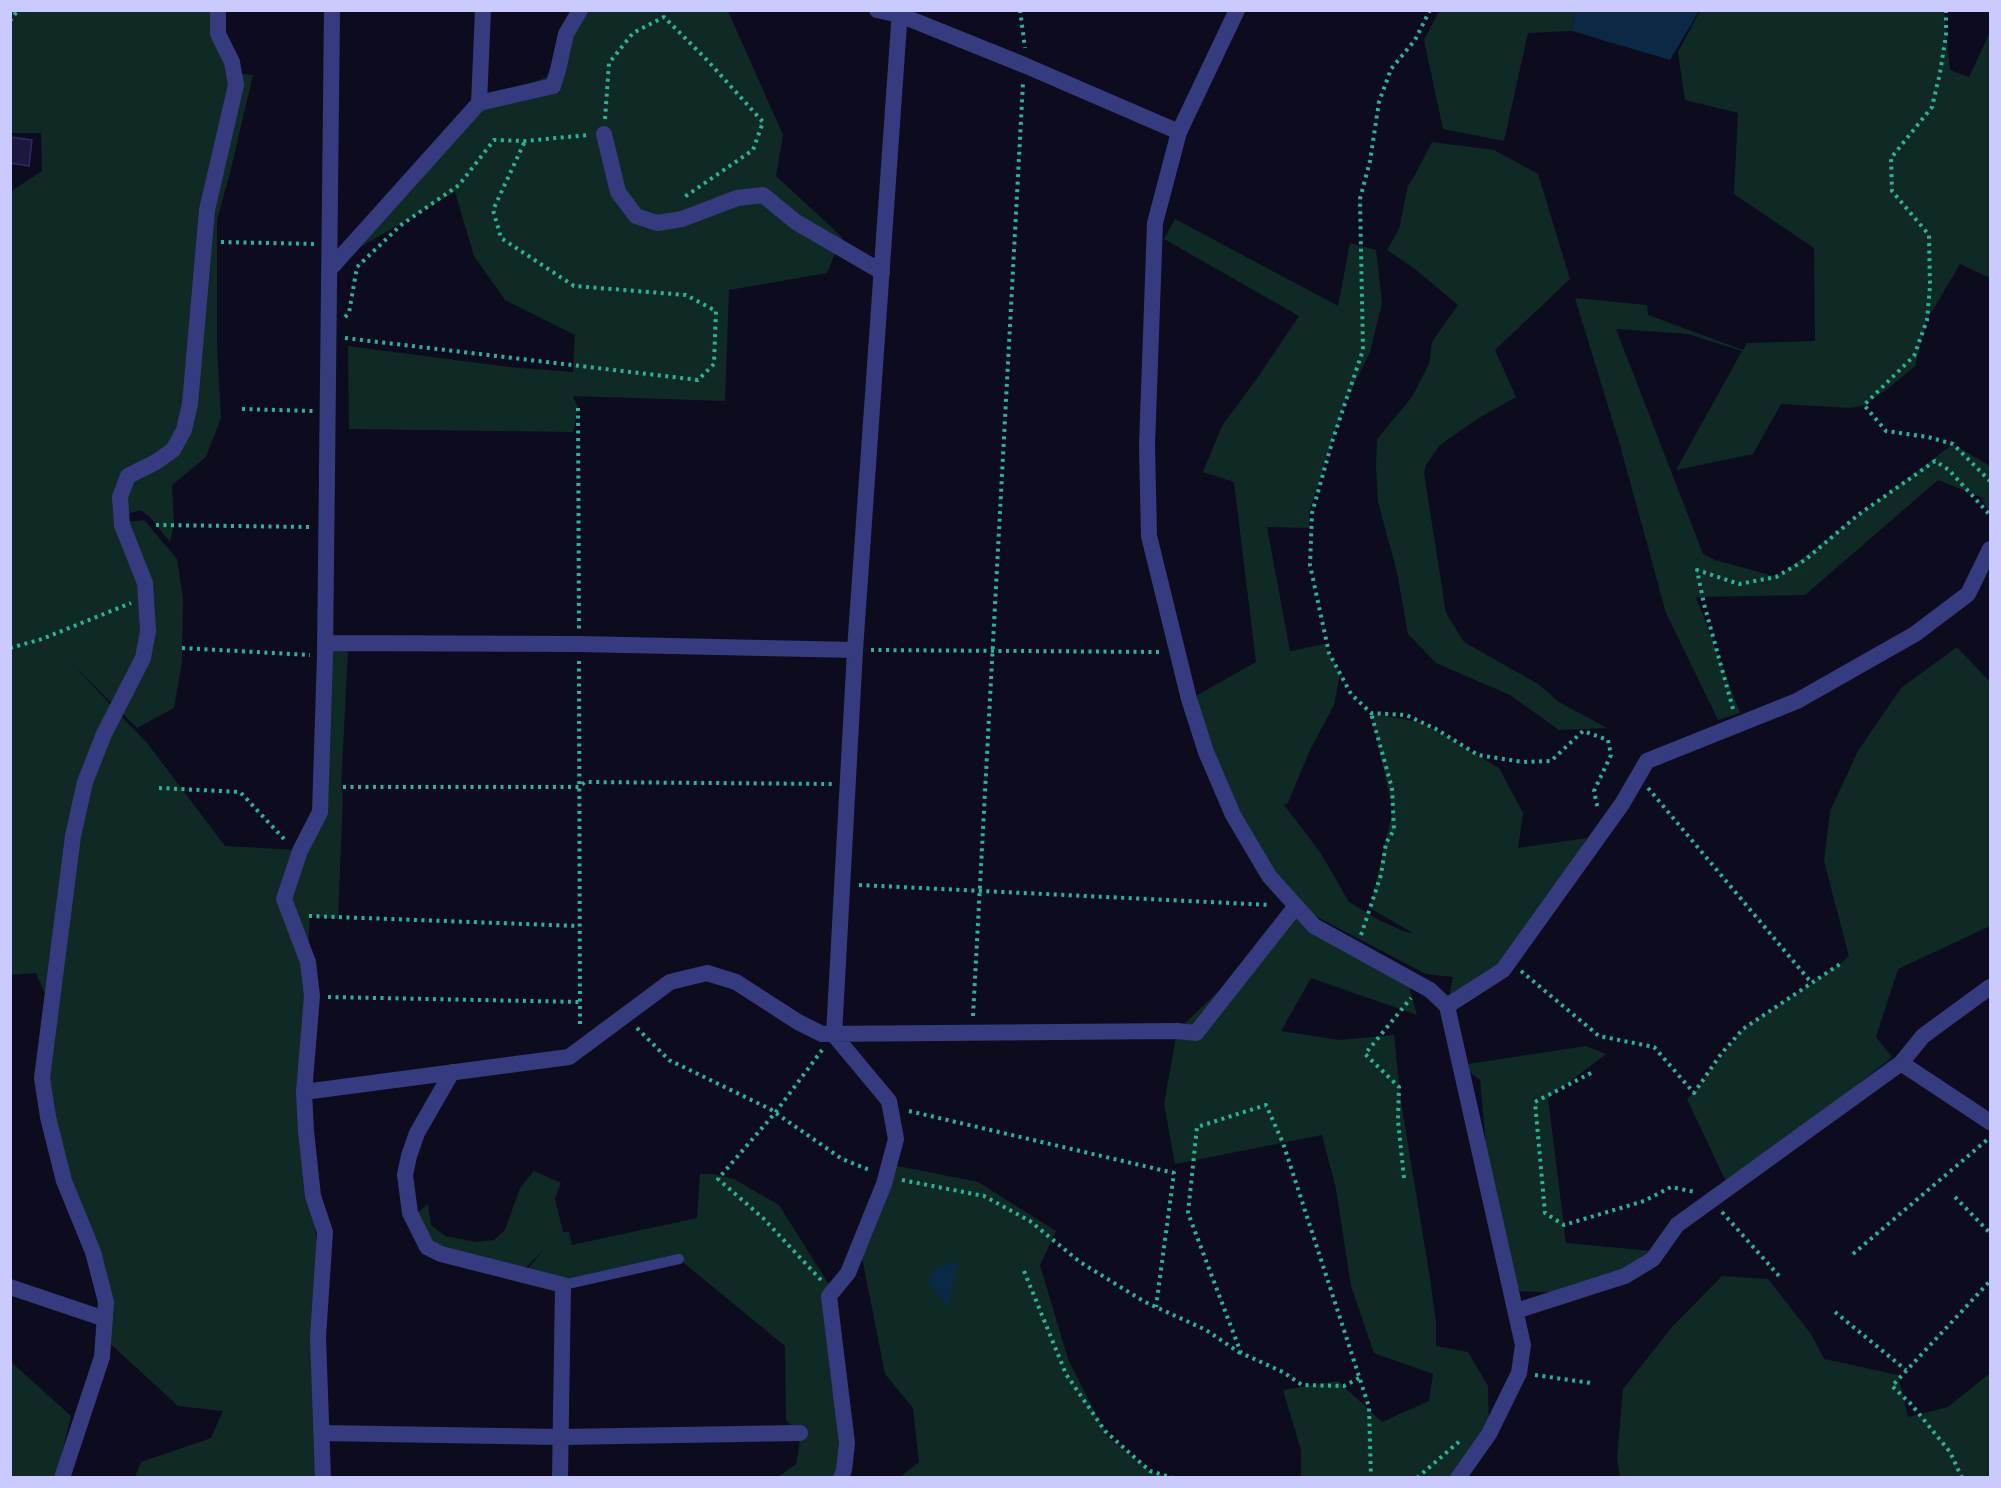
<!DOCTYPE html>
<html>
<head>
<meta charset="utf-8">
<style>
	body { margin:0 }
	#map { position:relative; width:2001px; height:1488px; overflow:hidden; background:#0d0c1f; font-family:"DM Sans",sans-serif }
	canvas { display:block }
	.frame { position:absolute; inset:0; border:12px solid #cacaff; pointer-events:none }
</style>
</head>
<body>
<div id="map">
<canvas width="2001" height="1488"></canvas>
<div class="frame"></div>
</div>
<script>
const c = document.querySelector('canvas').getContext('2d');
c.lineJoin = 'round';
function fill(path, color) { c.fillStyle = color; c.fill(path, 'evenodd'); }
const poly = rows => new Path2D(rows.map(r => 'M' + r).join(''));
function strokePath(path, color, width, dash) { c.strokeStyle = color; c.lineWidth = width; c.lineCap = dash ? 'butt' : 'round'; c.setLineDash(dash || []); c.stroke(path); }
const green = poly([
	[588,10,728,11,783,135,776,176,842,237,827,273,729,290,725,401,573,396,578,408,573,432,349,429,348,346,509,367,573,372,575,335,505,300,474,256,455,192,340,259,479,103,547,77],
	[11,11,217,11,240,74,253,75,230,173,217,220,217,346,221,418,206,457,172,485,174,524,170,542,149,516,140,510,121,516,122,523,144,520,177,559,183,599,182,661,174,708,137,728,74,666,147,743,225,846,298,850,320,812,325,647,348,650,341,788,343,795,338,919,310,915,308,950,306,1131,316,1236,319,1375,317,1477,135,1477,141,1462,211,1438,223,1411,178,1406,103,1337,102,1288,43,1083,51,1008,36,973,11,975,10,192,42,171,41,133,11,133],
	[1439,11,1575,11,1572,31,1528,33,1504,141,1443,129,1424,40],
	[1700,11,1944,11,1950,70,1969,77,1990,32,1990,278,1960,264,1927,320,1915,366,1886,390,1864,405,1851,408,1781,404,1753,454,1676,470,1742,351,1688,334,1616,329,1703,554,1715,560,1777,577,1953,444,1990,466,1990,515,1981,497,1938,480,1805,595,1696,597,1740,713,1718,720,1666,613,1620,445,1575,298,1647,305,1648,315,1743,350,1747,343,1815,341,1814,248,1734,194,1738,113,1685,100,1678,52],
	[1432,142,1494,150,1538,174,1570,279,1495,350,1516,397,1477,419,1440,445,1426,465,1424,473,1446,613,1464,642,1538,684,1559,702,1607,728,1559,730,1510,695,1436,663,1408,634,1397,572,1378,502,1376,469,1377,439,1412,397,1429,364,1432,342,1458,305,1415,269,1387,250,1399,229,1408,186,1417,171],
	[1175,219,1338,306,1350,243,1376,250,1382,303,1370,352,1345,403,1309,512,1309,528,1267,527,1290,651,1287,652,1324,644,1340,674,1334,705,1309,752,1288,803,1284,805,1320,852,1349,902,1379,920,1403,931,1413,933,1370,908,1393,810,1371,713,1423,723,1499,768,1523,813,1518,848,1587,838,1503,970,1449,996,1453,977,1426,974,1296,906,1237,821,1194,697,1256,662,1234,482,1203,472,1222,426,1258,377,1299,316,1164,239],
	[1957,647,1990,682,1990,926,1898,969,1876,1037,1892,1057,1729,1188,1687,1099,1694,1093,1743,1029,1840,964,1849,956,1824,861,1830,811,1858,751,1901,688],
	[1301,912,1409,986,1417,1015,1311,978,1281,1031,1339,1040,1394,1035,1401,1102,1430,1278,1436,1323,1436,1346,1468,1352,1488,1386,1489,1434,1458,1477,1301,1477,1301,1450,1283,1390,1338,1381,1382,1422,1429,1401,1433,1374,1374,1353,1351,1286,1336,1189,1322,1135,1175,1164,1164,1104,1177,1031],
	[1586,1046,1606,1054,1548,1098,1566,1243,1652,1251,1638,1269,1572,1293,1511,1291,1491,1199,1480,1080,1461,1065],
	[893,1165,978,1182,1056,1231,1040,1265,1068,1359,1107,1436,1150,1471,1170,1477,900,1477,919,1462,913,1408,885,1374,861,1252],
	[534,1171,561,1183,555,1198,563,1232,569,1232,572,1245,697,1218,700,1174,713,1174,734,1179,779,1205,833,1291,840,1477,778,1477,796,1464,799,1448,800,1433,786,1420,785,1346,679,1259,574,1286,528,1269,545,1248,524,1270,433,1250,416,1214,428,1204,431,1225,445,1236,476,1242,494,1240,505,1230,520,1188],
	[1722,1276,1768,1279,1811,1334,1824,1359,1898,1375,1908,1417,1948,1407,1990,1373,1990,1477,1620,1477,1617,1459,1623,1389,1672,1327],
	[10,1361,71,1416,56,1477,11,1477]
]);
const water = poly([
	[1575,11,1575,10,1699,11,1670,60,1572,31],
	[959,1262,948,1307,928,1283,936,1267]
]);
const building = poly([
	[10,137,32,140,29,166,10,163,10,137]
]);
const path = poly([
	[1020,10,1025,48],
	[1430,10,1415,40,1391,69,1379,102,1370,161,1360,199,1363,350,1333,439,1312,513,1310,565,1329,653,1351,694,1371,713,1406,715,1436,729,1478,755,1523,762,1551,761,1583,731,1608,740,1611,755,1594,791,1598,810],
	[1946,10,1946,35,1940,73,1932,107,1891,158,1892,191,1929,235,1930,286,1927,320,1914,356,1864,405,1886,431,1928,437,1953,444,1990,481],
	[10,21,18,10],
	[605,119,609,63,633,33,664,17,707,60,763,122,753,150,683,198],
	[221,242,315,244],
	[345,317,349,313,357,267,401,225,459,185,494,140,525,141,588,135],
	[345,338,698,380,714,364,716,311,686,295,574,286,501,238,493,210,525,141],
	[578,408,579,629],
	[242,409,313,411],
	[156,525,311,527],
	[10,648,42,639,131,603],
	[182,648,310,655],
	[871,650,1160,652],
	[579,661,580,1028],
	[1733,709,1704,604,1697,570,1739,584,1776,577,1805,560,1858,515,1935,461,1949,470,1990,515],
	[343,787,579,787,585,782,832,784],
	[159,788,240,792,286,841],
	[1648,788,1810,981],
	[859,885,1271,905],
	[309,916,579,926],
	[1361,935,1381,875,1386,843,1394,830,1392,788,1371,713],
	[1521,971,1599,1036,1654,1047,1694,1093,1721,1054,1743,1029,1840,964],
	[328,997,580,1002],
	[973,1016,1023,83],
	[637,1028,669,1060,770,1109,842,1159,872,1171],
	[1591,1073,1535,1102,1545,1213,1564,1225,1644,1201,1671,1187,1695,1192],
	[909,1111,1174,1173,1156,1307],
	[1404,1178,1398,1121,1399,1087,1365,1054,1411,998],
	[902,1180,984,1196,1030,1221,1080,1262,1145,1302,1206,1330,1240,1353],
	[1955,1197,1990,1233],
	[1722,1212,1780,1277],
	[1853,1254,1988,1139],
	[1024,1271,1066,1374,1105,1431,1150,1471,1173,1478],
	[821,1280,763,1218,718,1179,775,1113,822,1050],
	[1835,1312,1906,1370],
	[1535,1375,1591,1383],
	[1359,1378,1344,1386,1302,1385,1283,1372,1241,1353,1188,1213,1197,1127,1266,1105,1283,1143,1369,1407,1371,1478],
	[1417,1478,1462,1439],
	[1962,1478,1950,1452,1911,1404,1892,1386,1990,1281]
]);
const service = poly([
	[563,1285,679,1259]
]);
const minor = poly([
	[877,10,900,15,1024,65,1179,132],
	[1237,10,1179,132,1155,223,1147,445,1149,536,1189,699,1206,752,1233,815,1269,876,1314,926,1430,990,1447,1006,1523,1345,1519,1373,1489,1434,1458,1478],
	[479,103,483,10],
	[604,134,618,192,636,216,657,223,682,219,737,198,763,195,796,222,882,272],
	[330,269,479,103,553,86,558,70,566,34,580,10],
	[325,643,579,644,855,650],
	[1447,1006,1503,970,1622,804,1647,761,1797,701,1915,634,1968,594,1990,549],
	[1901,1063,1923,1036,1990,987],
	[452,1072,417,1133,409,1156,405,1175,410,1213,427,1247,441,1254,563,1285,560,1478],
	[304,1092,569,1057,670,982,707,973,736,982,798,1022,822,1034,1177,1031,1196,1033,1296,906],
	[10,1287,105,1319],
	[1516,1311,1625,1276,1653,1259,1677,1225,1901,1063,1990,1122],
	[321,1433,561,1437,800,1433],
	[62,1478,102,1357,106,1302,93,1252,64,1181,48,1117,42,1078,73,836,85,782,104,734,143,658,148,631,145,583,122,525,120,497,128,476,156,462,173,450,184,430,190,404,207,210,236,85,232,62,218,34,218,10],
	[323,1478,318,1337,325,1232,313,1196,306,1131,304,1092,312,996,308,962,284,899,300,851,320,812,325,656,332,10],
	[841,1478,844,1470,847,1443,829,1296,848,1273,884,1184,896,1139,889,1101,834,1035,855,650,900,10]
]);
fill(green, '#0f2925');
fill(water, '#0b2844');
fill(building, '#1b1840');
strokePath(building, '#2f296d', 1.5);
strokePath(path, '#2bb29b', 4, [3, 4.5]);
strokePath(service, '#363b7f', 10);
strokePath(minor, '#363b7f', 16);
</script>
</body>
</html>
